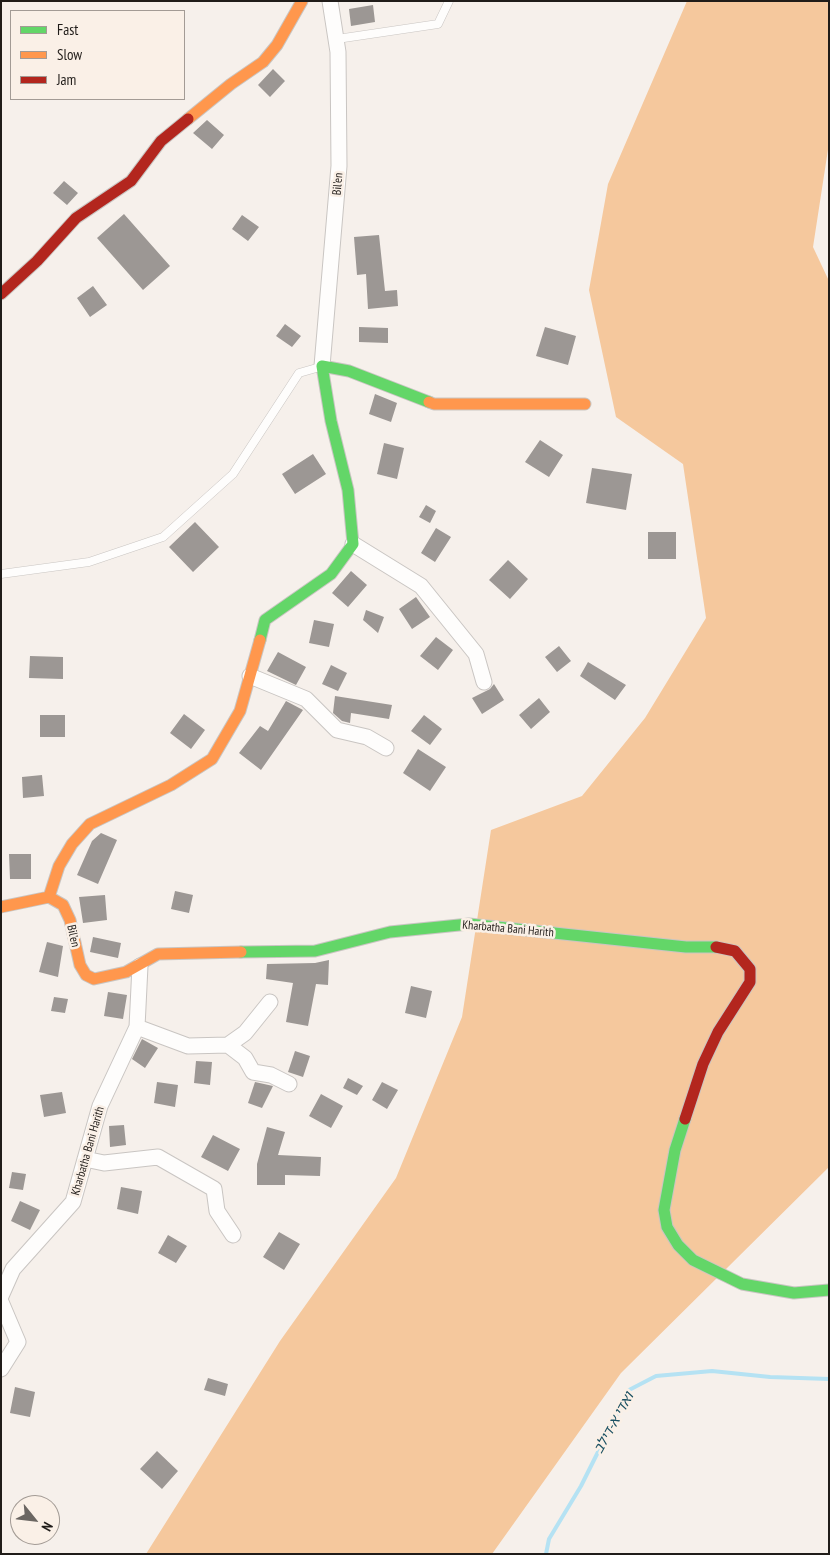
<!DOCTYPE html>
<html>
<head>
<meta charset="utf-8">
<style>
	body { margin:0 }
	#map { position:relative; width:830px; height:1555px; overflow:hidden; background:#f6f0eb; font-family:"PT Sans Narrow",sans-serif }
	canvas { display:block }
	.frame { position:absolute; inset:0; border:2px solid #201c19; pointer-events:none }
	.legend { position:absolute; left:10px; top:10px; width:175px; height:90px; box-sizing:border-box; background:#faf0e7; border:1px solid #a39b95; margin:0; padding:6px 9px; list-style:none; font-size:15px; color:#201c19 }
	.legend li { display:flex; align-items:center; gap:10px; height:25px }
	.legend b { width:25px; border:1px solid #a39b95 }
	.north { position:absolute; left:10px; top:1495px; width:50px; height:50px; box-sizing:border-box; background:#faf0e7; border:1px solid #a39b95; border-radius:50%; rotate:119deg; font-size:14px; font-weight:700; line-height:20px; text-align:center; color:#201c19 }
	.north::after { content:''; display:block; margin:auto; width:18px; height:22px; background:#6b6662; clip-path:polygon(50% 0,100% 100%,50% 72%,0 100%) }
</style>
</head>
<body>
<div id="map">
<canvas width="830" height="1555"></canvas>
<div class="frame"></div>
<ul class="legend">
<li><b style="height:6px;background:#63d668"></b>Fast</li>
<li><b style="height:6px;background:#ff974d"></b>Slow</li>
<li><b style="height:6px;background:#b3261e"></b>Jam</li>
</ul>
<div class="north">N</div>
</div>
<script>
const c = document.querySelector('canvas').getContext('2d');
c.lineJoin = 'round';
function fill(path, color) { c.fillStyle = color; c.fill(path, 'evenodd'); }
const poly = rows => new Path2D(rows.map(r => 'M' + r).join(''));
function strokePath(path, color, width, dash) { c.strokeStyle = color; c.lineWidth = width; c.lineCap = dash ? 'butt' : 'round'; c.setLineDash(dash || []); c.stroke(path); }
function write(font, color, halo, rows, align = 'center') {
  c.font = font + ' "PT Sans Narrow","Noto Sans Hebrew",sans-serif'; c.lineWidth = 5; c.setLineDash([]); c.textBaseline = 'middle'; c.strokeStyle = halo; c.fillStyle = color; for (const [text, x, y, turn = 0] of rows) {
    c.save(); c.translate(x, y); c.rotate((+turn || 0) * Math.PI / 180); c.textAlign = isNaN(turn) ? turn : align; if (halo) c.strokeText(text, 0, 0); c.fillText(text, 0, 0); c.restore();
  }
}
const forest = poly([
	[687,1,829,1,829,143,813,247,829,281,829,1167,621,1373,492,1554,146,1554,280,1341,396,1178,462,1017,491,830,582,796,645,718,706,618,683,464,616,417,589,290,608,184]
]);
const stream = poly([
	[546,1554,549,1539,581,1486,629,1390,656,1376,712,1371,770,1377,829,1379]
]);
const building = poly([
	[373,5,375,22,351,26,349,9],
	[273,69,285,81,270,97,258,85],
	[207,120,224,135,212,149,193,133],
	[64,181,78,193,67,205,53,193],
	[124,214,170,266,143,290,97,238],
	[242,215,259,227,248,241,232,229],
	[379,235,385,291,397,290,398,306,368,309,366,274,357,275,354,237],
	[93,286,107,305,90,317,77,298],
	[285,324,301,336,292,347,276,336],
	[359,327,388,328,388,343,359,342],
	[545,327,576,336,568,365,536,356],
	[375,394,397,403,391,422,369,414],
	[540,440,563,455,549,477,525,462],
	[384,443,404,448,397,479,377,474],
	[313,454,326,474,295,494,282,474],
	[592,468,632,474,626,510,586,503],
	[426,505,436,511,430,523,419,517],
	[195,522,219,547,193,572,169,547],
	[436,528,451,537,435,562,421,553],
	[648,532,676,532,676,559,648,559],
	[508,560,528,579,510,599,489,580],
	[351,571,367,585,348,607,332,593],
	[416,597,430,617,412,629,399,609],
	[366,610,384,617,378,633,363,620],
	[314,620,334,624,329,647,309,643],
	[436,637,453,650,438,670,420,656],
	[559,646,571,661,557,672,545,657],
	[278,652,306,667,296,685,267,671],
	[30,656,63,657,63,679,29,678],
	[588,662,626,685,615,700,580,676],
	[331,665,347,673,338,691,322,684],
	[494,684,504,700,482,714,472,698,490,689],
	[335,696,392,705,389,719,351,713,350,723,342,721,333,713],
	[539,698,550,712,531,729,519,715],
	[286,701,303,710,261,770,239,753,260,726,268,731],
	[184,714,205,730,191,749,170,733],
	[40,715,65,715,65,737,40,737],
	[424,715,442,729,430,745,411,731],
	[418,749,446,767,430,791,403,773],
	[42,775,44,796,23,798,22,777],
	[101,833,117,840,98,884,77,875,92,841],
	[9,854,31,854,31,879,10,879],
	[175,891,193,895,189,913,171,909],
	[105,895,107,920,83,923,79,897],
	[93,937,121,943,118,958,90,952],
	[47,942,63,946,58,977,39,972],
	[329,960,328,985,316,984,308,1026,286,1022,293,983,266,979,267,964,315,963],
	[411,986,432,991,426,1018,405,1013],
	[108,992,127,995,123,1019,104,1016],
	[54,997,68,999,65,1013,51,1011],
	[142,1039,158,1048,145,1068,132,1059],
	[295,1051,310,1056,303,1077,288,1072],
	[196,1061,212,1062,210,1085,194,1083],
	[348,1078,363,1086,357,1095,343,1088],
	[157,1082,178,1085,175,1107,154,1103],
	[255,1082,273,1086,262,1108,248,1103],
	[382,1082,398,1090,387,1109,372,1100],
	[62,1092,66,1113,44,1117,40,1095],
	[321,1094,343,1106,331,1128,309,1116],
	[124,1125,126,1145,110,1147,109,1126],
	[267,1127,285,1132,278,1155,321,1157,320,1176,285,1175,285,1185,257,1185,257,1164],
	[213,1135,240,1149,228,1171,201,1157],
	[12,1172,26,1174,23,1190,9,1188],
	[121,1187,142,1191,138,1214,117,1209],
	[20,1201,40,1210,30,1230,11,1221],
	[279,1232,300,1244,284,1270,263,1257],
	[168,1235,187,1246,176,1263,158,1253],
	[208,1378,228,1384,225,1396,204,1390],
	[15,1387,35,1392,30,1417,10,1413],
	[157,1451,178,1471,162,1489,140,1469]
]);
const lane = poly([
	[337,39,438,24,449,1],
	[1,574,89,562,163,537,233,474,299,373,320,367]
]);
const street = poly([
	[322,366,339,166,338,52,330,1],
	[353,544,421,586,476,654,484,682],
	[250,676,306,699,337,730,367,737,386,748],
	[137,1027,188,1046,228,1045,245,1033,270,1002],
	[228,1045,245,1058,253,1072,271,1075,289,1084],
	[85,1159,104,1163,158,1157,214,1189,217,1211,233,1235],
	[1,1296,13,1269,73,1202,100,1106,137,1027,140,966],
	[1,1302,18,1342,1,1369]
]);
const fast = poly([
	[260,640,265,620,331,574,353,544,348,490,331,421,322,366,349,371,429,402],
	[241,952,315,951,390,932,469,924,686,947,716,947],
	[685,1119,675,1150,664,1210,667,1227,678,1245,693,1260,742,1284,794,1293,829,1290]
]);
const slow = poly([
	[188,119,231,84,263,62,277,45,302,1],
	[429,402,434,404,585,404],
	[49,897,59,866,72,844,90,824,171,785,212,759,240,711,260,640],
	[1,907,49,897,63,905,70,920,80,965,86,975,94,979,126,972,158,954,241,952]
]);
const jam = poly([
	[1,294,37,261,76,218,131,181,161,141,188,119],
	[685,1119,703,1064,718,1032,750,982,750,969,735,951,716,947]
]);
const streetNames = [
	["Bil'en",338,184,-85],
	["Kharbatha Bani Harith",508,929,5],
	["Bil'en",73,936,78],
	["Kharbatha Bani Harith",88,1151,-74]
];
const waterNames = [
	["ואדי א-דילב",614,1423,-61]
];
fill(forest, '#f5c89d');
strokePath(stream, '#b5e2f3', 4);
fill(building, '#9c9794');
strokePath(lane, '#c9c5c2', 9);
strokePath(street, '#c9c5c2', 17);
strokePath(fast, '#c9c5c2', 13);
strokePath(slow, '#c9c5c2', 13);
strokePath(jam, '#c9c5c2', 13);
strokePath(lane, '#fefdfc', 8);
strokePath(street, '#fefdfc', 15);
strokePath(fast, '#63d668', 11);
strokePath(slow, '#ff974d', 11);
strokePath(jam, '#b3261e', 11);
write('12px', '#201c19', '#faf0e7', streetNames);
write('italic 14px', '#1a5062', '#faf0e7', waterNames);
</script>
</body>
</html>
